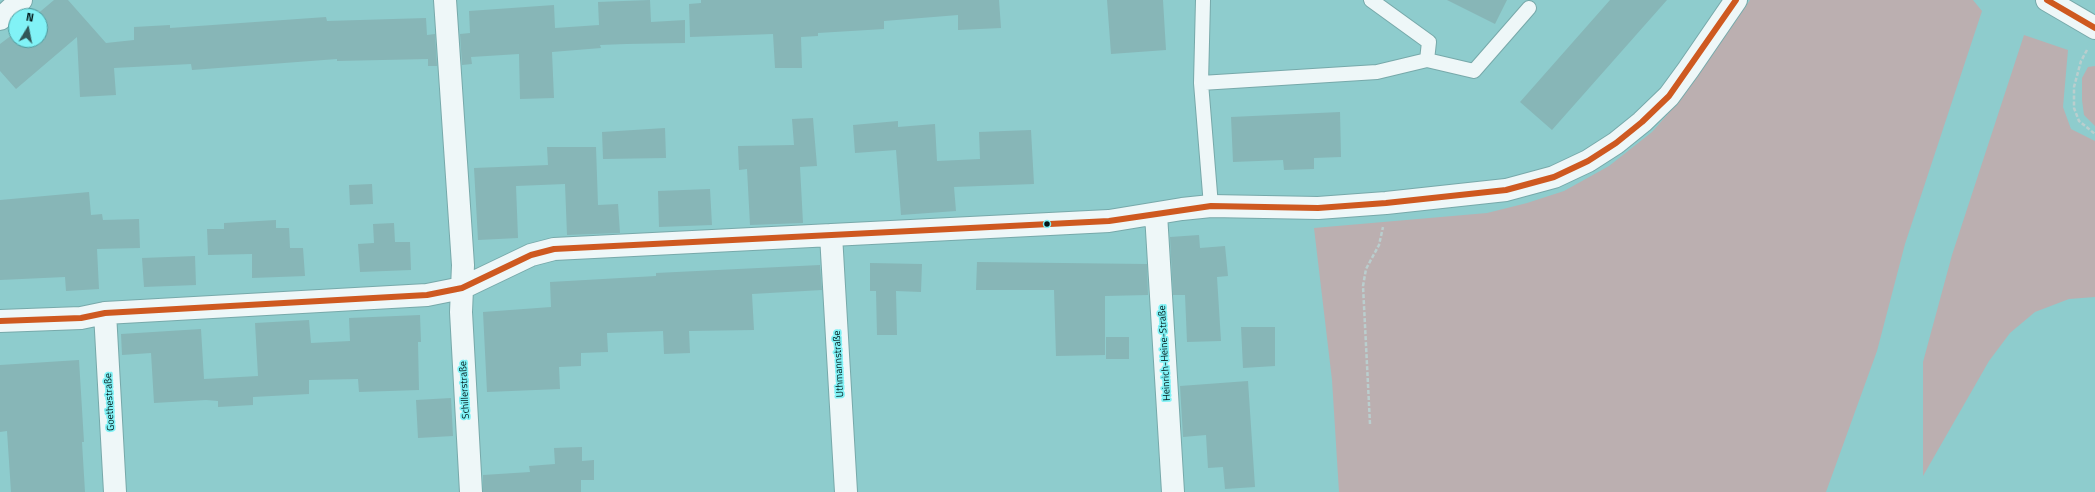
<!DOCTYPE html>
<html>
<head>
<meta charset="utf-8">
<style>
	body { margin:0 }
	#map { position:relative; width:2095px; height:492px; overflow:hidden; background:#8ecccd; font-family:"Titillium Web",sans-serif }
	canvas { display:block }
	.north { position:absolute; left:8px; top:8px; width:40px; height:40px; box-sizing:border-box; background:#81f2f6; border:1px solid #4d9a9d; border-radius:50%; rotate:10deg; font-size:11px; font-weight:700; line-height:16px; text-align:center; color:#001718 }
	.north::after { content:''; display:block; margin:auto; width:14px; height:18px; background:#325657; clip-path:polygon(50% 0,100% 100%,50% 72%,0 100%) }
</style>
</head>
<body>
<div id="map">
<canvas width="2095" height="492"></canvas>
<div class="north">N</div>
</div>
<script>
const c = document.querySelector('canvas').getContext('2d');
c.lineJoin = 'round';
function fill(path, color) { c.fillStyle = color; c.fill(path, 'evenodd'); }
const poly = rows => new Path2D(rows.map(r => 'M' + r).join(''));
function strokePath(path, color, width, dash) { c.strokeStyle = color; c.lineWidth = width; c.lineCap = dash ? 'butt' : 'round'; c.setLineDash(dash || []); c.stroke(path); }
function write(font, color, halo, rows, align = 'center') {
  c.font = font + ' "Titillium Web",sans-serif'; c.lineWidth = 3.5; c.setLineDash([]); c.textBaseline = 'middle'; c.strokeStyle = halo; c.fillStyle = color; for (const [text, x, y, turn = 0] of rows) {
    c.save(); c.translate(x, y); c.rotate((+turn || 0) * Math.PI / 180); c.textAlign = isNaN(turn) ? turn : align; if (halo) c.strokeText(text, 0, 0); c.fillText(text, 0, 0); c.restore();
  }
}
const green = poly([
	[1750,0,1973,0,1982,11,1905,244,1877,351,1826,492,1339,492,1332,380,1314,228,1487,213,1527,203,1564,191,1609,166,1652,132,1680,100],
	[2024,35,2068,50,2063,107,2071,129,2095,141,2095,297,2069,299,2035,312,2010,333,1989,361,1923,476,1923,362,1952,255],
	[2095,66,2095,126,2084,115,2082,100,2082,78,2088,67]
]);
const building = poly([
	[54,0,68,0,106,43,134,40,134,27,170,25,170,28,326,17,327,21,426,18,427,35,435,34,437,66,428,66,428,59,337,61,337,59,192,70,191,64,114,68,116,95,80,97,77,37,16,89,0,71,0,44,16,32,16,40,40,40,40,16,35,16],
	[650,0,651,22,685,20,685,43,626,44,600,45,601,48,552,52,554,98,520,99,519,54,471,57,472,64,462,65,460,34,470,33,469,11,554,5,555,28,599,25,598,2],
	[701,0,999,0,1001,28,958,30,958,15,884,21,884,29,818,33,818,36,801,37,802,68,775,68,773,34,690,37,689,4,701,3],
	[1107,0,1163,0,1166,50,1111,54],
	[1447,0,1507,0,1495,24],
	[1610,0,1667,0,1552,130,1520,102],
	[1340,112,1341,157,1314,158,1314,169,1284,170,1283,160,1233,162,1231,117],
	[813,118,817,166,800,167,803,223,750,225,747,169,739,170,738,146,794,145,792,119],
	[898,121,898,127,935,124,937,161,980,159,979,132,1031,130,1034,184,954,187,956,211,901,215,896,150,855,153,853,125],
	[665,128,666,158,603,159,602,132],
	[547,147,596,147,598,205,618,204,620,233,567,235,565,184,516,186,518,238,478,240,474,168,548,165],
	[372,184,373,204,350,205,349,185],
	[710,189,712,225,659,227,658,191],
	[89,192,91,215,102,214,103,220,139,219,140,248,97,249,99,289,66,291,65,277,0,280,0,200],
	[276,220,276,228,289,228,290,248,303,248,305,276,252,278,252,254,208,255,207,229,224,229,224,223],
	[394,223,395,242,410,242,411,270,360,272,358,244,374,243,373,224],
	[1199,235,1200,248,1225,246,1228,276,1217,277,1221,341,1187,342,1185,295,1173,295,1170,237],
	[195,256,196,285,144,287,142,258],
	[977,262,1147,264,1148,295,1105,296,1105,355,1056,356,1054,290,976,290],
	[870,263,922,264,921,292,896,291,897,335,877,335,876,291,870,291],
	[820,265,822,290,752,294,754,330,689,331,690,353,664,354,663,331,607,333,608,352,581,353,581,366,559,367,560,389,487,392,483,312,551,307,550,282,656,276,656,273],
	[420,315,421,342,418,342,419,390,359,392,358,379,309,380,309,394,253,397,253,405,218,407,218,401,206,400,154,403,151,353,122,355,121,334,201,329,204,379,258,376,255,323,309,320,311,343,350,341,349,318],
	[1241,327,1275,327,1275,366,1243,368],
	[1106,337,1129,337,1129,359,1106,359],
	[79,360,84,442,82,442,85,492,11,492,7,431,0,432,0,365],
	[1248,381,1255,487,1225,489,1223,467,1208,468,1206,435,1183,437,1180,386],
	[451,398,453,436,418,438,416,400],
	[582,447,582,461,594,460,594,480,581,480,581,492,483,492,483,475,530,472,529,466,555,464,554,448]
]);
const path = poly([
	[2087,50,2081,61,2074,87,2074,108,2079,121,2095,134],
	[1370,424,1363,286,1366,269,1379,245,1383,227]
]);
const service = poly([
	[1203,0,1201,83,1211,206],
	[1427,60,1474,71,1529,8],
	[1201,83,1377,72,1427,60,1429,42,1371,0]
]);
const minor = poly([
	[445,0,463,265,461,312,471,492],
	[0,19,21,0],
	[1156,214,1173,492],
	[831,235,846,492],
	[105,313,115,492],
	[0,321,81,318,105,313,427,295,462,288,531,255,554,249,1109,221,1182,209,1211,206,1318,208,1386,203,1506,190,1554,177,1588,161,1616,143,1642,122,1669,96,1688,70,1736,0]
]);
const primary = poly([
	[2047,0,2095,28]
]);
const bus1 = poly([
	[2047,0,2095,28],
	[0,321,81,318,105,313,427,295,462,288,531,255,554,249,1109,221,1211,206,1318,208,1386,203,1506,190,1554,177,1588,161,1616,143,1642,122,1669,96,1736,0]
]);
const markers = [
	[1047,224,3.5,"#001718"]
];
const streetNames = [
	["Heinrich-Heine-Straße",1165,353,-93],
	["Uthmannstraße",839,364,-93],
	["Schillerstraße",465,390,-93],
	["Goethestraße",110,402,-93]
];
fill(green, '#bbafb0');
fill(building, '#87b6b7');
strokePath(service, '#77a9aa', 16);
strokePath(minor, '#77a9aa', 24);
strokePath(primary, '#77a9aa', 24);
strokePath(path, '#bacece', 2.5, [4, 2]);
strokePath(service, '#eef7f8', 14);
strokePath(minor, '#eef7f8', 22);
strokePath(primary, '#eef7f8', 22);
strokePath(bus1, '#ce5920', 6);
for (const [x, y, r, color] of markers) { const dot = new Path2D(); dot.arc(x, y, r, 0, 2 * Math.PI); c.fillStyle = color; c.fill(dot); strokePath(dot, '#81f2f6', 1.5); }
write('10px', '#001718', '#81f2f6', streetNames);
</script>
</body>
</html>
